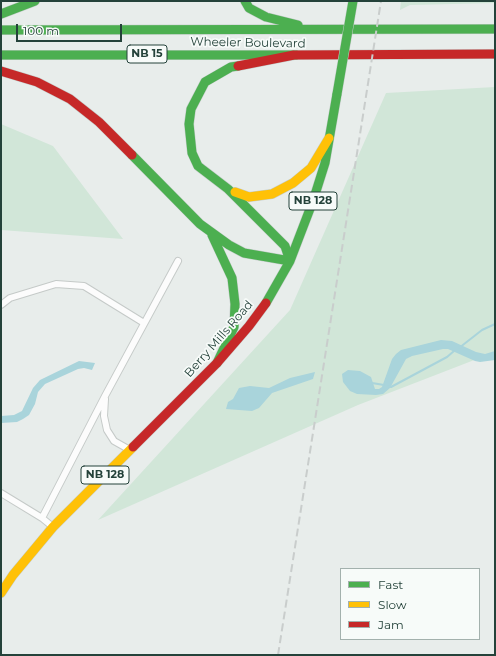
<!DOCTYPE html>
<html>
<head>
<meta charset="utf-8">
<style>
	body { margin:0 }
	#map { position:relative; width:496px; height:656px; overflow:hidden; background:#e8edeb; font-family:Montserrat,sans-serif }
	canvas { display:block }
	.frame { position:absolute; inset:0; border:2px solid #24423a; pointer-events:none }
	.legend { position:absolute; left:340px; top:568px; width:140px; height:72px; box-sizing:border-box; background:#f7fbf9; border:1px solid #a3b1ad; margin:0; padding:5px 7px; list-style:none; font-size:12px; color:#24423a }
	.legend li { display:flex; align-items:center; gap:8px; height:20px }
	.legend b { width:20px; border:1px solid #a3b1ad }
	.scale { position:absolute; left:16px; top:24px; width:106px; height:18px; box-sizing:border-box; border:2px solid #24423a; border-top:0; padding-left:5px; font-size:12px; line-height:14px; white-space:nowrap; color:#24423a; -webkit-text-stroke:3px #f7fbf9; paint-order:stroke }
</style>
</head>
<body>
<div id="map">
<canvas width="496" height="656"></canvas>
<div class="frame"></div>
<ul class="legend">
<li><b style="height:5px;background:#4caf50"></b>Fast</li>
<li><b style="height:5px;background:#ffc107"></b>Slow</li>
<li><b style="height:5px;background:#c62828"></b>Jam</li>
</ul>
<div class="scale">100 m</div>
</div>
<script>
const c = document.querySelector('canvas').getContext('2d');
c.lineJoin = 'round';
function fill(path, color) { c.fillStyle = color; c.fill(path, 'evenodd'); }
const poly = rows => new Path2D(rows.map(r => 'M' + r).join(''));
function strokePath(path, color, width, dash) { c.strokeStyle = color; c.lineWidth = width; c.lineCap = dash ? 'butt' : 'round'; c.setLineDash(dash || []); c.stroke(path); }
function write(font, color, halo, rows, align = 'center') {
  c.font = font + ' Montserrat,sans-serif'; c.lineWidth = 3.5; c.setLineDash([]); c.textBaseline = 'middle'; c.strokeStyle = halo; c.fillStyle = color; for (const [text, x, y, turn = 0] of rows) {
    c.save(); c.translate(x, y); c.rotate((+turn || 0) * Math.PI / 180); c.textAlign = isNaN(turn) ? turn : align; if (halo) c.strokeText(text, 0, 0); c.fillText(text, 0, 0); c.restore();
  }
}
const green = poly([
	[401,1,495,1,495,3,410,5,400,10],
	[495,87,495,352,358,405,98,520,290,310,386,93],
	[1,124,53,146,123,239,1,230]
]);
const water = poly([
	[441,340,452,341,476,352,485,354,495,351,495,360,480,362,475,361,448,349,443,349,412,356,406,359,390,388,383,394,376,395,357,394,350,391,343,382,342,374,348,370,360,371,371,377,375,389,379,389,382,387,392,359,396,354,401,350],
	[79,361,95,363,92,370,84,368,78,369,45,384,38,392,35,404,29,415,23,419,17,422,1,423,1,416,14,415,22,411,33,388,40,380],
	[315,372,313,379,272,393,259,408,252,411,226,409,228,402,233,399,239,388,250,386,269,388,290,378]
]);
const stream = poly([
	[459,348,482,330,495,324],
	[372,383,384,385],
	[388,386,391,387,447,357,454,351]
]);
const street = poly([
	[1,305,10,298,56,284,84,286,144,323],
	[105,399,104,416,107,430,114,441,130,450],
	[1,493,42,518,53,527],
	[42,518,105,396,178,261]
]);
const fast = poly([
	[245,1,249,8,266,17,298,25],
	[1,14,35,1],
	[1,30,495,29],
	[1,55,296,55],
	[132,155,200,224,229,245,244,253,290,261,285,246,228,189,198,166,192,153,189,124,191,109,205,82,231,67,238,66],
	[212,235,232,278,235,304,234,327,217,363],
	[266,303,290,261,313,201,325,163,337,94]
]);
const slow = poly([
	[235,192,249,197,272,194,293,183,311,168,329,138],
	[1,593,13,575,53,527,133,447]
]);
const jam = poly([
	[296,55,495,54],
	[238,66,294,55],
	[1,71,37,82,70,99,99,122,132,155],
	[133,447,217,363,249,326,266,303]
]);
const rail = poly([
	[278,655,381,1]
]);
const fastBridge = poly([
	[337,94,353,1]
]);
const shields = [
	[147,54,40],
	[313,201,48],
	[105,475,48]
];
const shieldNames = [
	["NB 15",147,54],
	["NB 128",313,201],
	["NB 128",105,475]
];
const streetNames = [
	["Wheeler Boulevard",248,43,1],
	["Berry Mills Road",219,339,-49]
];
fill(green, '#d1e6d8');
fill(water, '#a9d4db');
strokePath(stream, '#a9d4db', 2);
strokePath(street, '#c5cac8', 8);
strokePath(fast, '#c3ccc9', 10);
strokePath(slow, '#c3ccc9', 10);
strokePath(jam, '#c3ccc9', 10);
strokePath(street, '#fcfcfc', 6);
strokePath(fast, '#4caf50', 9);
strokePath(slow, '#ffc107', 9);
strokePath(jam, '#c62828', 9);
strokePath(rail, '#c9cdcc', 2, [8, 4]);
strokePath(fastBridge, '#c3ccc9', 10, []);
strokePath(fastBridge, '#4caf50', 9);
for (const [x, y, w] of shields) { const box = new Path2D(); box.roundRect(x - w / 2, y - 9, w, 18, 3); c.fillStyle = '#f7fbf9'; c.fill(box); strokePath(box, '#24423a', 1); }
write('bold 11px', '#24423a', null, shieldNames);
write('12px', '#24423a', '#f7fbf9', streetNames);
</script>
</body>
</html>
